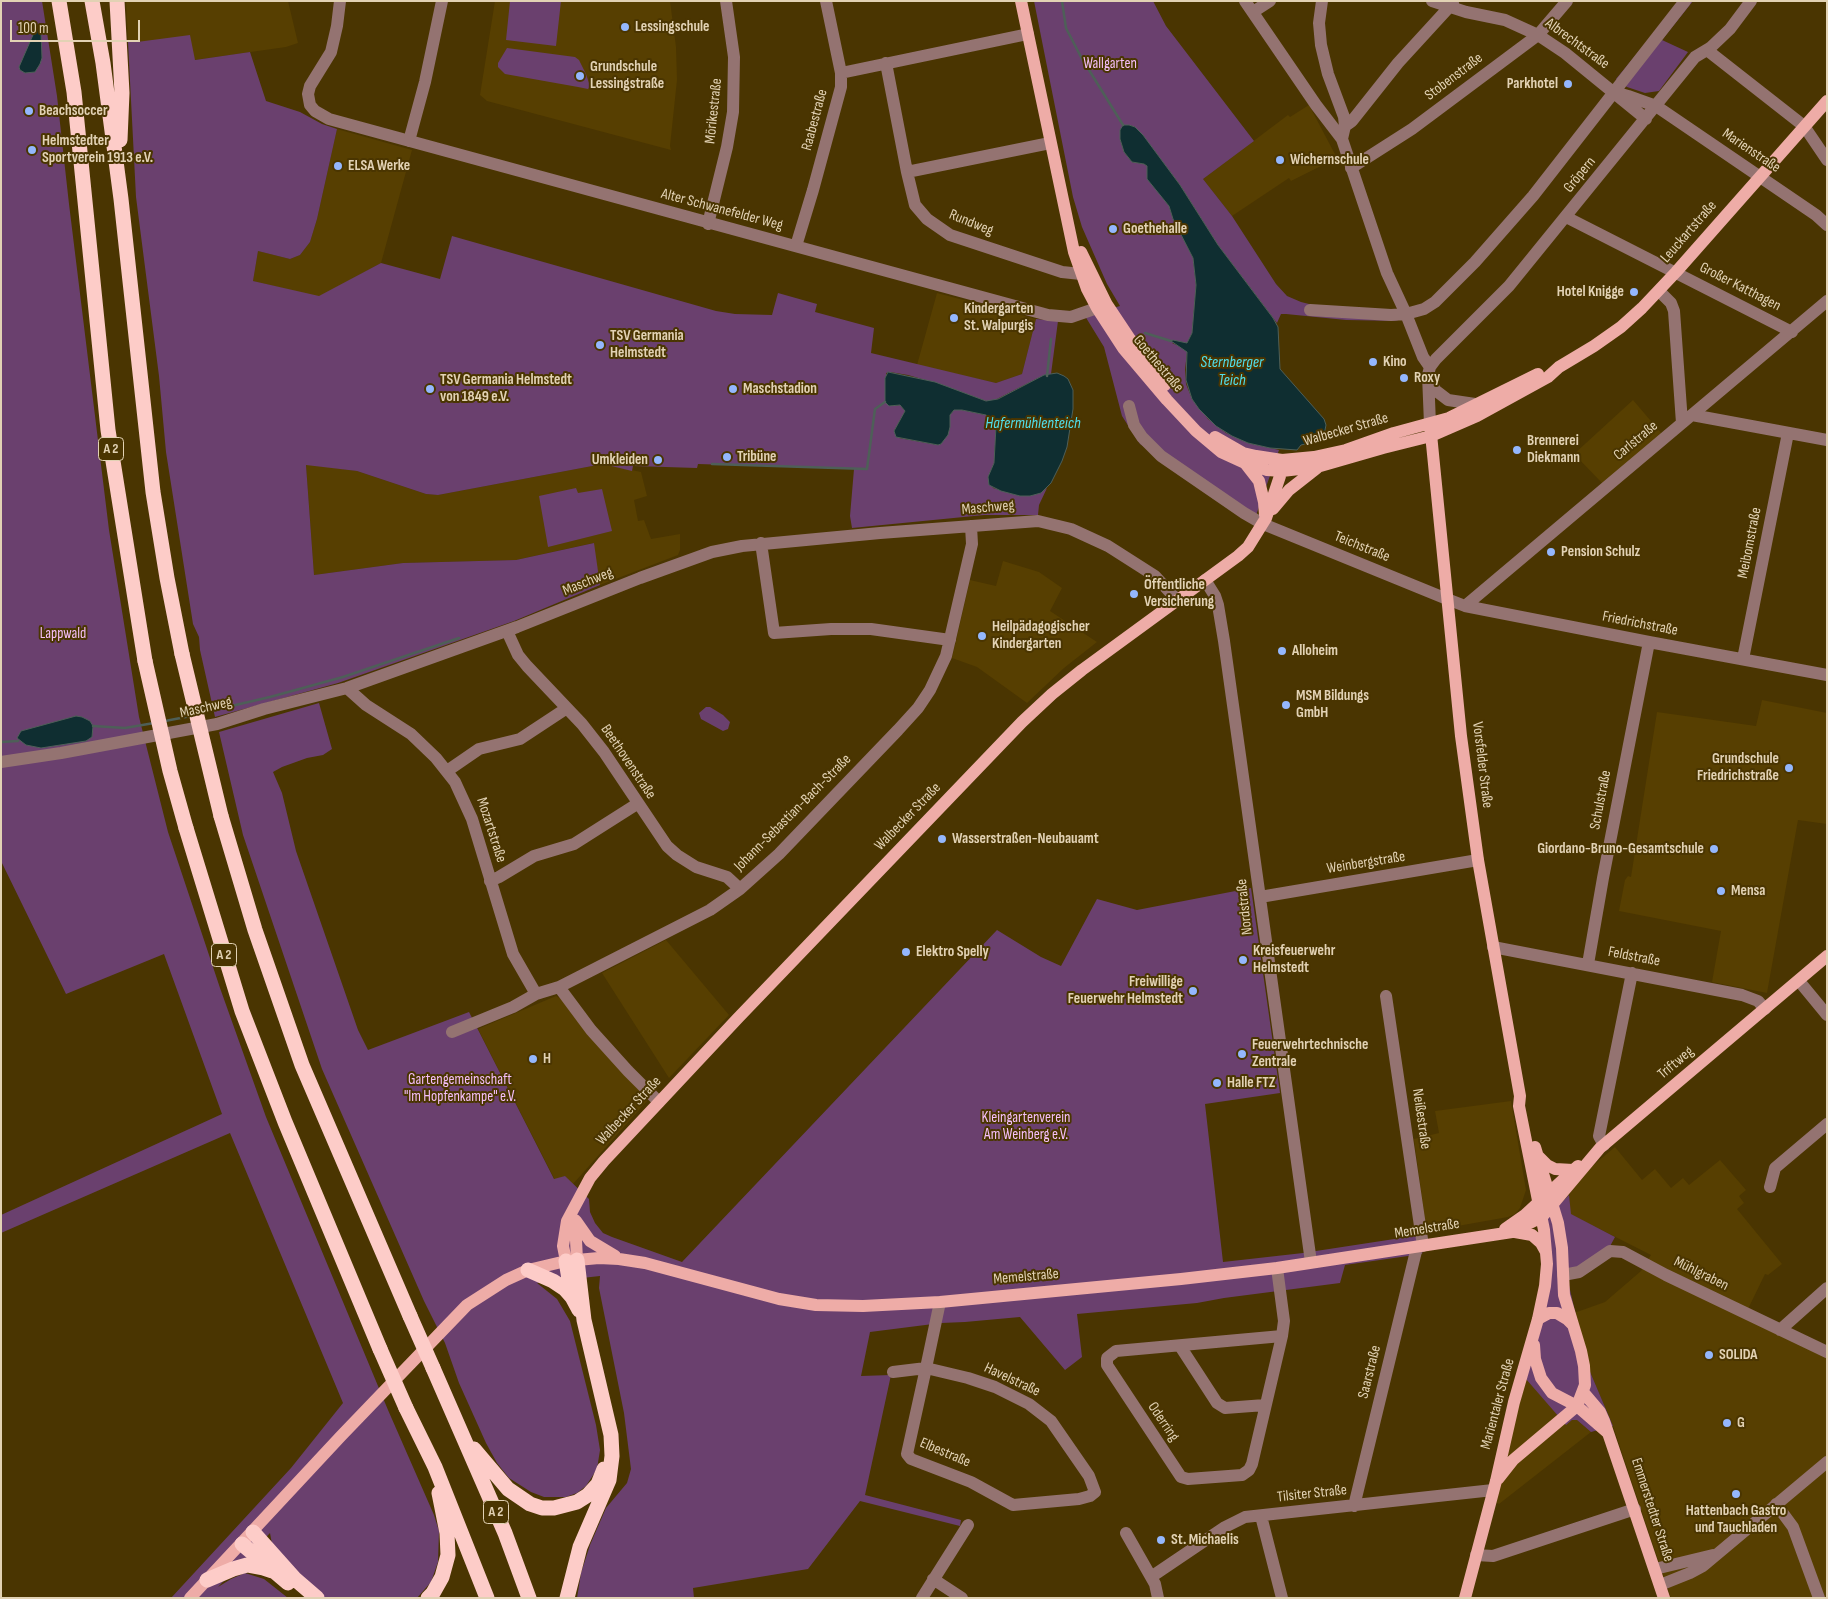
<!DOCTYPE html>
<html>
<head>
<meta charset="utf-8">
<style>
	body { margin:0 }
	#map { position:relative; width:1828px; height:1599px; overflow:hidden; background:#4a3501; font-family:"Sofia Sans Condensed",sans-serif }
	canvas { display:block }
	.frame { position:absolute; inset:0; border:2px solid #e2d2b4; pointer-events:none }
	.scale { position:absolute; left:10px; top:20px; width:130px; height:22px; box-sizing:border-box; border:2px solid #e2d2b4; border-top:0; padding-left:6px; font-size:15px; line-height:18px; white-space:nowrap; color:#e2d2b4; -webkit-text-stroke:4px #4a3501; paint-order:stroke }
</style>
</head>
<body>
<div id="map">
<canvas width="1828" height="1599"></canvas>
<div class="frame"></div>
<div class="scale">100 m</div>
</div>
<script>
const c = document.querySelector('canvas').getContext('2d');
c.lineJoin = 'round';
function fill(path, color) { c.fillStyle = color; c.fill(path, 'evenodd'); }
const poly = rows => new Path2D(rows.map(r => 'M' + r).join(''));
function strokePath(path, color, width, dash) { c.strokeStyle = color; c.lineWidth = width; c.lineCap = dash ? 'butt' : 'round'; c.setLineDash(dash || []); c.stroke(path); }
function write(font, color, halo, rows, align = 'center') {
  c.font = font + ' "Sofia Sans Condensed",sans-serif'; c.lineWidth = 4; c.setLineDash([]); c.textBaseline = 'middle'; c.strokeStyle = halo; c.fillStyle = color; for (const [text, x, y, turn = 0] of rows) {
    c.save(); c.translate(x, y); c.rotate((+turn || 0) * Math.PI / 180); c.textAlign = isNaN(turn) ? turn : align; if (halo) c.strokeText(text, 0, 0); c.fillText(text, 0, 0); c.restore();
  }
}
const built = poly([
	[126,1,288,1,298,43,286,47,194,60,137,42,128,42],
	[495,1,670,1,676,47,677,80,670,146,671,150,487,101,480,95],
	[1309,105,1337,158,1291,181,1289,178,1232,216,1203,179,1288,115,1290,117],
	[337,129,412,150,381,263,319,297,253,281,258,251,290,259,300,255,310,242,317,219],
	[937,293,1036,319,1022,374,996,383,917,365],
	[1633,400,1662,434,1603,484,1574,454],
	[306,464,357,471,426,494,438,495,603,464,641,472,647,496,634,500,638,521,644,520,651,539,680,534,680,550,678,555,600,585,593,543,516,560,403,563,314,575],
	[1003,561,1039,572,1062,588,1050,611,1097,642,1064,668,1027,703,977,667,952,658,970,580,996,586],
	[1762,700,1827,713,1827,824,1798,820,1767,993,1712,982,1721,931,1619,911,1625,880,1628,876,1631,877,1657,712,1756,726],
	[666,940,729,1015,669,1078,602,973],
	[556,996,561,999,647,1099,647,1101,573,1184,565,1176,555,1180,478,1029],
	[1511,1101,1526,1190,1520,1208,1515,1214,1508,1217,1452,1227,1447,1231,1427,1234,1414,1139,1439,1133,1435,1111],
	[1615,1147,1642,1180,1655,1169,1671,1188,1683,1178,1689,1185,1720,1160,1746,1190,1739,1196,1744,1203,1737,1209,1782,1264,1768,1275,1765,1274,1748,1309,1827,1346,1827,1598,1671,1598,1613,1426,1588,1367,1574,1313,1605,1302,1641,1271,1651,1255,1570,1214,1569,1195,1584,1173],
	[1519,1371,1566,1424,1572,1420,1577,1420,1591,1432,1499,1504,1486,1498]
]);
const green = poly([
	[1,1,42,1,57,96,69,204,109,530,139,717,168,832,220,988,266,1117,388,1410,434,1515,439,1531,438,1562,431,1582,417,1598,326,1598,316,1592,272,1544,270,1533,218,1587,231,1579,245,1573,264,1579,288,1598,171,1598,291,1468,343,1403,230,1133,1,1233,1,1215,222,1114,164,954,66,994,1,861],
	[510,1,561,1,556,46,506,40],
	[1034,1,1153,1,1166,26,1254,141,1203,179,1232,216,1276,284,1287,296,1301,302,1317,306,1399,321,1346,320,1286,314,1281,314,1277,323,1218,245,1180,185,1150,145,1135,127,1129,125,1123,125,1120,139,1124,152,1132,162,1144,164,1147,166,1162,197,1169,206,1173,219,1193,258,1196,285,1192,333,1187,343,1172,343,1183,348,1187,352,1185,370,1186,384,1192,399,1208,419,1226,433,1248,443,1279,450,1253,524,1140,444,1122,416,1104,347,1085,316,1120,306,1107,284,1082,227,1073,197],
	[1680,1,1693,1,1662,40,1688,52,1659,91,1645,93,1627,87,1616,79],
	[190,35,195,60,250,52,266,101,300,112,322,124,337,129,317,219,310,242,300,255,290,259,258,251,253,281,319,296,381,263,440,279,452,236,716,311,735,314,772,315,778,293,817,304,815,312,874,328,871,353,996,383,1022,374,1036,319,1058,321,1051,374,1038,378,993,401,986,401,939,384,908,375,890,372,886,373,892,406,900,405,905,411,894,431,899,438,938,445,941,444,949,431,950,415,954,410,962,410,986,415,995,422,996,426,994,463,988,477,993,488,1020,496,1041,493,1047,488,1039,505,1038,515,984,515,852,528,850,516,854,469,698,464,697,468,633,466,632,471,603,464,438,495,426,494,357,471,306,465,314,575,403,563,516,560,594,543,600,585,514,621,338,683,215,717,200,650,199,637,193,624,166,452,159,376,136,197,128,42,137,42],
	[507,48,575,57,579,60,586,74,590,86,588,89,578,87,505,74,498,67,498,63],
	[576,488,578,493,602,489,612,531,548,547,539,496],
	[319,703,332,749,323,755,307,758,282,767,273,772,282,793,296,851,358,1030,368,1050,469,1012,554,1179,565,1176,589,1199,590,1212,595,1223,603,1233,612,1237,682,1262,997,930,1041,957,1061,966,1097,899,1137,910,1251,888,1280,1093,1205,1104,1223,1262,1303,1253,1427,1234,1422,1254,1345,1265,1340,1283,1224,1298,1197,1303,1077,1314,1082,1357,1065,1370,1020,1317,965,1322,941,1323,870,1332,861,1376,891,1375,865,1495,961,1520,960,1526,860,1501,808,1569,693,1588,694,1598,577,1598,581,1573,590,1545,606,1508,627,1483,631,1469,624,1413,599,1288,600,1276,537,1283,557,1299,570,1321,596,1425,600,1450,597,1469,586,1486,577,1493,566,1497,544,1497,531,1492,509,1478,497,1463,486,1443,459,1383,445,1343,424,1301,322,1069,243,835,219,732],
	[706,707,710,707,723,715,730,722,728,729,723,731,701,719,699,713],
	[1569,1195,1571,1214,1615,1237,1608,1250,1567,1277,1588,1367,1613,1426,1591,1432,1577,1420,1572,1420,1566,1425,1519,1371,1542,1286,1541,1235,1549,1215]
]);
const water = poly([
	[36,28,40,28,41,32,42,58,40,64,35,72,25,73,20,70,19,67,36,28],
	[1123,125,1129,125,1135,127,1143,135,1180,185,1218,245,1273,318,1278,327,1280,369,1324,419,1326,425,1323,440,1301,445,1297,450,1270,448,1248,443,1232,436,1216,426,1199,409,1192,399,1186,380,1187,352,1171,341,1173,340,1187,343,1192,333,1196,285,1193,258,1173,219,1169,206,1147,179,1147,166,1144,164,1132,162,1124,152,1120,139,1120,130,1123,125],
	[888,372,935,382,986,401,998,399,1044,375,1057,373,1064,376,1068,379,1073,390,1073,409,1067,447,1062,461,1051,483,1041,493,1030,496,1020,496,1001,491,989,485,988,477,994,463,996,426,995,422,986,415,962,410,954,410,950,415,950,427,948,435,941,444,938,445,896,437,894,431,905,411,900,405,889,406,885,402,885,378,888,372],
	[76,716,82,717,90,721,93,726,92,737,86,741,41,748,26,745,17,738,21,731,76,716]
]);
const stream = poly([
	[1062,1,1066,28,1081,57,1123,125],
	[1145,333,1171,341],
	[1047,376,1051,339],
	[712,464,867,469,875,409,885,402],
	[201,713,270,697,343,677,459,638],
	[165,721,191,716],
	[93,726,125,728,154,723],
	[1,742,18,741]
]);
const minor = poly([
	[340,1,337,26,331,52,310,86,308,94,310,105,315,111,329,119,1048,315,1071,317,1097,308,1106,303],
	[1245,1,1316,105,1342,139],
	[1322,1,1319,23,1321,45,1328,74,1344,117,1345,126,1342,139,1344,145,1387,273,1406,314,1423,357,1430,367],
	[1432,1,1466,12,1505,20,1538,35,1565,53,1646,119],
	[1253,12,1270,1],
	[1707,50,1804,126,1827,160],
	[886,63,907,172],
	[841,73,1028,34],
	[1614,92,1628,96,1656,106,1816,215,1827,225],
	[1345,126,1352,121,1398,63,1453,3],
	[409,141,425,82,442,1],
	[1050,143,907,172,915,205,927,219,950,235,1062,272,1081,274],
	[1351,168,1412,129,1538,35,1567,1],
	[1566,217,1792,332],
	[708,224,727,147,733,112,734,57,726,1],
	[796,246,813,190,841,87,841,73,826,1],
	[1659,291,1671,303,1674,311,1682,423],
	[1310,310,1391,315,1406,314,1424,309,1435,302,1475,262,1533,196,1685,1],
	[1429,377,1435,390,1448,400,1475,404],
	[1129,406,1134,425,1142,437,1161,456,1244,513,1263,524,1442,597,1465,606,1649,642,1827,675],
	[1692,415,1827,440],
	[1430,424,1428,375,1430,367,1436,359,1509,286,1695,57,1710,48,1730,29,1751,1],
	[761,543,774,633,831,629,871,629,950,640],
	[1205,580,1215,596,1218,605,1224,641,1311,1262],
	[1465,606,1827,301],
	[507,631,518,655,527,666,582,724,604,752,667,846,677,855,696,867,727,877,740,889],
	[1743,659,1788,433],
	[347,688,366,705,411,734,436,758,455,782,472,819,513,954,536,994],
	[1,762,61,753,217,724,264,709,347,688,517,627,640,578,712,552,742,546,880,533,1038,521,1071,529,1108,546,1155,576,1178,601],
	[447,771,479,749,520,739,567,708],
	[490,881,499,877,534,856,574,844,637,804],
	[1260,897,1478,860],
	[1493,947,1742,995,1758,1001,1765,1009],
	[1588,964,1603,878,1649,642],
	[1799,981,1827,1015],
	[559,987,591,1030,628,1071,659,1102],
	[1386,996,1423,1246],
	[452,1032,513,1007,536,994,559,987,710,910,740,889,779,854,898,730,918,708,930,690,946,656,972,544,971,526],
	[1604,1145,1599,1136,1632,973],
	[1770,1187,1775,1168,1827,1124],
	[1277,1268,1284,1321,1282,1336,1116,1351,1107,1358,1107,1365,1181,1477,1188,1479,1242,1475,1249,1470,1252,1464,1282,1336],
	[1563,1275,1579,1272,1610,1251,1623,1252,1666,1275,1827,1352],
	[1780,1330,1827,1288],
	[1180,1346,1217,1403,1225,1408,1265,1405],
	[893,1372,926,1368,968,1378,995,1387,1029,1404,1051,1421,1089,1476,1095,1492,1090,1496,1079,1499,1013,1505,971,1482,911,1459,907,1454,926,1368,940,1302],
	[1776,1504,1793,1527,1819,1598],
	[1354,1506,1417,1247],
	[1261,1516,1282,1598],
	[1126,1533,1155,1584,1158,1598],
	[1476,1555,1493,1556,1635,1509],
	[1655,1569,1713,1555],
	[1151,1577,1225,1527,1245,1517,1493,1490],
	[933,1579,962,1598],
	[1660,1585,1690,1573,1703,1566,1827,1462],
	[922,1598,968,1525]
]);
const major = poly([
	[1021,1,1074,252,1087,289,1097,308,1123,348,1167,400,1196,431,1221,452,1245,463,1267,470,1282,471,1317,467,1383,448,1431,436,1477,416,1548,377,1559,367,1594,346,1621,327,1642,308,1676,272,1827,101],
	[1081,252,1106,303,1130,339,1165,385],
	[1430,424,1461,736,1478,860,1520,1096,1519,1106,1544,1230,1547,1264,1545,1286,1538,1319,1514,1402,1496,1481,1465,1598],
	[1215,437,1243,453,1256,456,1282,460,1314,457,1346,450,1394,433,1449,418,1538,374],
	[1245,463,1259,481,1264,502,1265,515],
	[1273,509,1289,490,1317,468],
	[1538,1156,1547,1165,1555,1169,1573,1170],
	[575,1220,577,1260],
	[576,1221,590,1241,615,1256],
	[1505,1229,1525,1215,1578,1166],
	[1515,1232,1532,1235,1541,1243,1546,1252],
	[566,1261,563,1246,567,1221,590,1178,604,1161,738,1018,1022,722,1052,694,1082,670,1238,556,1248,547,1266,518,1280,476,1282,460],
	[1538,1319,1549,1313,1557,1313,1567,1319,1572,1324],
	[1534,1345,1535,1359,1541,1378,1552,1393,1577,1406,1608,1433],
	[1583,1392,1600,1412,1604,1421,1664,1598],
	[1498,1479,1513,1460,1577,1406,1585,1385,1584,1366,1581,1351,1564,1295,1562,1248,1558,1223,1535,1147],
	[190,1598,341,1436,467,1305,506,1280,528,1270,566,1261,599,1258,619,1259,645,1263,779,1299,816,1305,863,1306,940,1302,1181,1279,1277,1268,1512,1232,1542,1217,1600,1148,1827,956]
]);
const highway = poly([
	[59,1,74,92,108,430,145,661],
	[92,1,103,63,121,199,153,492,167,578,182,654],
	[117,1,122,93,120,140],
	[221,816,255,930,302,1065,410,1316],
	[186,828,242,1011,285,1122,380,1349],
	[566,1261,572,1297,579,1310],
	[528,1270,553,1281,565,1289,572,1297],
	[433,1368,505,1533,529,1598],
	[406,1408,435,1467,487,1598],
	[474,1449,508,1489,530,1504,542,1508,554,1508,577,1502,588,1495,598,1484,604,1469],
	[253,1532,295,1579,317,1598],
	[242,1544,288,1583],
	[207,1580,233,1569,247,1565,263,1568,272,1571],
	[428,1598,433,1593,442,1577,448,1555,447,1533,439,1493],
	[567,1598,580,1547,609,1480,612,1456,611,1435,584,1320,577,1260]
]);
const highwayBridge = poly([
	[182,654,221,816],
	[145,661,170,771,186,828],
	[410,1316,433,1368],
	[380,1349,406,1408]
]);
const markers = [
	[625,27,5,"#94b7fd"],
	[580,76,5,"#94b7fd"],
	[1568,84,5,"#94b7fd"],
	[29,111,5,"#94b7fd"],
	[32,150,5,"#94b7fd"],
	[1280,160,5,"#94b7fd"],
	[338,166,5,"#94b7fd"],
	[1113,229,5,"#94b7fd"],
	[1634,292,5,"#94b7fd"],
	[954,318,5,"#94b7fd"],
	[600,345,5,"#94b7fd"],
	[1373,362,5,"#94b7fd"],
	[1404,378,5,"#94b7fd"],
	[430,389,5,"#94b7fd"],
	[733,389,5,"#94b7fd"],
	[1517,450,5,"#94b7fd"],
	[727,457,5,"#94b7fd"],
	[658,460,5,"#94b7fd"],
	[1551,552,5,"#94b7fd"],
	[1134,594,5,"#94b7fd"],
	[982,636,5,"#94b7fd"],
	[1282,651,5,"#94b7fd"],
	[1286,705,5,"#94b7fd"],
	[1789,768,5,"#94b7fd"],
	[942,839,5,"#94b7fd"],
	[1714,849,5,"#94b7fd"],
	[1721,891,5,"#94b7fd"],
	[906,952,5,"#94b7fd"],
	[1243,960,5,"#94b7fd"],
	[1193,991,5,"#94b7fd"],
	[1242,1054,5,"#94b7fd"],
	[533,1059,5,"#94b7fd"],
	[1217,1083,5,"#94b7fd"],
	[1709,1355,5,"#94b7fd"],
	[1727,1423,5,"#94b7fd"],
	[1736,1494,5,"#94b7fd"],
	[1161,1540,5,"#94b7fd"]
];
const shields = [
	[111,449,25],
	[224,955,25],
	[496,1512,25]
];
const shieldNames = [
	["A 2",111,449],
	["A 2",224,955],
	["A 2",496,1512]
];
const poiNames = [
	["Lessingschule",635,27],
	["Grundschule",590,67],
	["Lessingstraße",590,84],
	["Parkhotel",1558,84,"right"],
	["Beachsoccer",39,111],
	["Helmstedter",42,141],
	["Sportverein 1913 e.V.",42,158],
	["Wichernschule",1290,160],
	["ELSA Werke",348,166],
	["Goethehalle",1123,229],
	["Hotel Knigge",1624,292,"right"],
	["Kindergarten",964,309],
	["St. Walpurgis",964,326],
	["TSV Germania",610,336],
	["Helmstedt",610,353],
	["Kino",1383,362],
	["Roxy",1414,378],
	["TSV Germania Helmstedt",440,380],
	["von 1849 e.V.",440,397],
	["Maschstadion",743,389],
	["Brennerei",1527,441],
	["Diekmann",1527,458],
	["Tribüne",737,457],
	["Umkleiden",648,460,"right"],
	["Pension Schulz",1561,552],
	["Öffentliche",1144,585],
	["Versicherung",1144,602],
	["Heilpädagogischer",992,627],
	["Kindergarten",992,644],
	["Alloheim",1292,651],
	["MSM Bildungs",1296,696],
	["GmbH",1296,713],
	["Grundschule",1779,759,"right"],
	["Friedrichstraße",1779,776,"right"],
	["Wasserstraßen-Neubauamt",952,839],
	["Giordano-Bruno-Gesamtschule",1704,849,"right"],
	["Mensa",1731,891],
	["Kreisfeuerwehr",1253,951],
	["Helmstedt",1253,968],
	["Elektro Spelly",916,952],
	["Freiwillige",1183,982,"right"],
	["Feuerwehr Helmstedt",1183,999,"right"],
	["Feuerwehrtechnische",1252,1045],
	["Zentrale",1252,1062],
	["H",543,1059],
	["Halle FTZ",1227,1083],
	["SOLIDA",1719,1355],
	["G",1737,1423],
	["Hattenbach Gastro",1736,1511,"center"],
	["und Tauchladen",1736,1528,"center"],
	["St. Michaelis",1171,1540]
];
const streetNames = [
	["Albrechtstraße",1577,44,36],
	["Stobenstraße",1454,77,-37],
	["Mörikestraße",714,111,-84],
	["Raabestraße",815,120,-75],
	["Marienstraße",1751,151,34],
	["Gröpern",1580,175,-51],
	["Alter Schwanefelder Weg",722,210,15],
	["Rundweg",971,223,22],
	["Leuckartstraße",1689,232,-49],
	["Großer Katthagen",1740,287,27],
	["Goethestraße",1158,364,50],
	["Walbecker Straße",1346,430,-16],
	["Carlstraße",1636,441,-40],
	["Maschweg",988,508,-5],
	["Meibomstraße",1750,543,-79],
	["Teichstraße",1362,547,22],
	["Maschweg",588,582,-22],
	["Friedrichstraße",1640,624,11],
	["Maschweg",206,708,-13],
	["Beethovenstraße",628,762,56],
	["Vorsfelder Straße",1482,765,83],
	["Schulstraße",1601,800,-79],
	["Johann-Sebastian-Bach-Straße",793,813,-45],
	["Walbecker Straße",908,817,-46],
	["Mozartstraße",491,830,72],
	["Weinbergstraße",1366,863,-9],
	["Nordstraße",1245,907,-96],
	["Feldstraße",1634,957,11],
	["Triftweg",1676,1063,-40],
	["Walbecker Straße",629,1111,-47],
	["Neißestraße",1421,1119,82],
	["Memelstraße",1427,1229,-9],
	["Mühlgraben",1701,1274,26],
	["Memelstraße",1026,1277,-5],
	["Saarstraße",1370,1372,-76],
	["Havelstraße",1012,1380,25],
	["Marientaler Straße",1498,1404,-75],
	["Oderring",1163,1422,56],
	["Elbestraße",945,1453,23],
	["Tilsiter Straße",1312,1494,-6],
	["Emmerstedter Straße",1652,1510,72]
];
const parkNames = [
	["Wallgarten",1110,64],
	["Lappwald",63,634],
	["Gartengemeinschaft",460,1080],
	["\"Im Hopfenkampe\" e.V.",460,1097],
	["Kleingartenverein",1026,1118],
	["Am Weinberg e.V.",1026,1135]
];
const waterNames = [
	["Sternberger",1232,363],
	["Teich",1232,381],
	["Hafermühlenteich",1033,424]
];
fill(built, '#573f01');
fill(green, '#6a406e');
fill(water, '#0f2e31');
strokePath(water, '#4e5f58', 1);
strokePath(stream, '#4e5f58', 2.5);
strokePath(minor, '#947371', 12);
strokePath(major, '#eeaca7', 12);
strokePath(highway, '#fdccc8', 15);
strokePath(highwayBridge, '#fdccc8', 15);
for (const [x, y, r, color] of markers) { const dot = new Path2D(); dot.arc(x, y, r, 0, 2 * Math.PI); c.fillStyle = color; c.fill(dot); strokePath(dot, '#4a3501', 2); }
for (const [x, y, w] of shields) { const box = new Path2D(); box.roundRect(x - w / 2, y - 11.5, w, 23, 4); c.fillStyle = '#4a3501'; c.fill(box); strokePath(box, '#e2d2b4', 1); }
write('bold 14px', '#e2d2b4', null, shieldNames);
write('bold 15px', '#e2d2b4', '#4a3501', poiNames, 'left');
write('15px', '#e2d2b4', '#4a3501', streetNames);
write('15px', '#f5bffa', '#4a3501', parkNames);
write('italic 16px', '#50e0ed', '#4a3501', waterNames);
</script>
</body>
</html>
